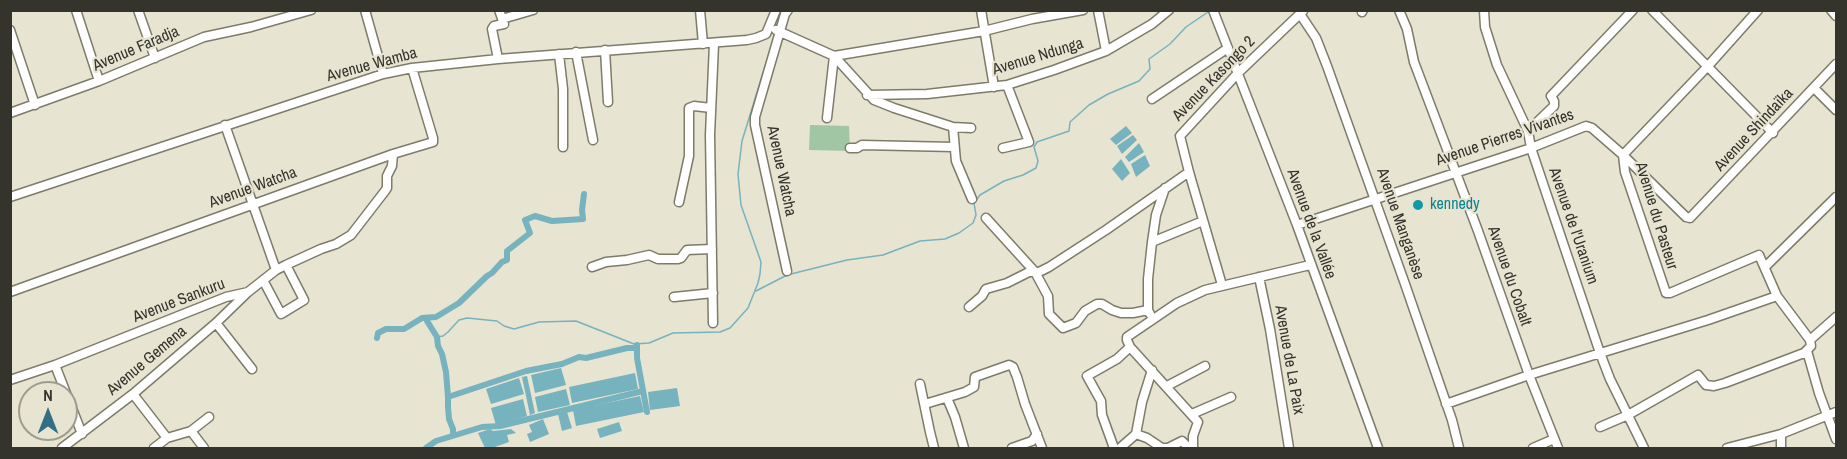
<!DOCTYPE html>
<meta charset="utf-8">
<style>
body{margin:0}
#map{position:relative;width:1847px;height:459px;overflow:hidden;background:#e7e4d1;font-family:"Archivo Narrow",sans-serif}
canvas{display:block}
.frame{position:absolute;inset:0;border:12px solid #34332c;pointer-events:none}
.north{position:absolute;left:18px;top:381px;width:60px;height:60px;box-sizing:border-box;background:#e7e4d1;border:2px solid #9f9d8f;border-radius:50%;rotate:0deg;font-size:16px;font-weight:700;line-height:24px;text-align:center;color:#34332c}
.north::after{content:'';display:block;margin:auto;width:21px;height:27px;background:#326f86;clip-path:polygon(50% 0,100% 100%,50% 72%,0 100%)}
</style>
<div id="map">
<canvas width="1847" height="459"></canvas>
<div class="frame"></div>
<div class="north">N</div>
</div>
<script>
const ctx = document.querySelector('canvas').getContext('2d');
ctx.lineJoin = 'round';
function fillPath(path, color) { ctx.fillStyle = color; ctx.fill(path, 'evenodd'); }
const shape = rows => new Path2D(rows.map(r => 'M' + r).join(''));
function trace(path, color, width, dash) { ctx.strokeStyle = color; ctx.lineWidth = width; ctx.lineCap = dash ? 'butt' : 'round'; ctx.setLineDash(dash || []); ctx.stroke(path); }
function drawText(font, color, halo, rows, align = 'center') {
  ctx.font = font + ' "Archivo Narrow",sans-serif'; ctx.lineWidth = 4.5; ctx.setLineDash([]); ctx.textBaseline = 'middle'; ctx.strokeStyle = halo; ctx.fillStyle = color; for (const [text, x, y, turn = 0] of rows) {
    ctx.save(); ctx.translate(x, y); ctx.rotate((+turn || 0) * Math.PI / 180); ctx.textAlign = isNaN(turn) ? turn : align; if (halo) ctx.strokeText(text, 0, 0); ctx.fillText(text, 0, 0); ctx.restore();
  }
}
const green = shape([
 [810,125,849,126,850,151,809,150]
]);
const water = shape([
 [1126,126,1132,133,1116,145,1110,139],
 [1133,135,1137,140,1122,154,1117,146],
 [1139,143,1144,152,1129,162,1125,157],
 [1145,155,1150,166,1136,177,1131,164],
 [1121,159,1130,173,1122,181,1112,169],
 [561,368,566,385,535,393,531,375],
 [635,373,638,389,572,403,569,387],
 [527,376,535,413,530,415,522,377],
 [519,378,524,394,491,404,486,389],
 [677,388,680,406,650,410,648,392],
 [566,389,570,405,538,412,535,397],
 [640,396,644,412,576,426,573,410],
 [523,399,527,416,496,425,491,408],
 [567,412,572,428,562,431,558,414],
 [543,419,549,434,530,442,527,434,532,432,529,425],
 [619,422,622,431,600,438,597,429],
 [490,429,493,431,511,429,516,433,507,435,509,442,492,448,485,448,478,433]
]);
const stream = shape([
 [756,291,787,275,847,260,883,255,920,241,945,239,959,233,973,223,976,215,974,203,980,195,1004,181,1023,175,1036,168,1038,161,1034,147,1037,142,1069,131,1070,122,1089,105,1108,94,1139,81,1150,69,1149,59,1170,44,1186,27,1208,12],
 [437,337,443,336,448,332,459,320,467,318,497,321,504,326,514,329,539,322,576,321,634,344,649,343,673,333,720,332,730,328,748,308,758,283,760,274,761,262,741,205,738,174,742,141,775,34]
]);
const canal = shape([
 [427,318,427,321,437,337,438,346,442,354,446,372,448,397],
 [377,338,378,333,386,329,404,329,422,318,436,317,459,303,487,276,492,273,502,262,507,260,507,251,530,233,525,220,535,216,552,221,583,219,582,210,584,194],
 [637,345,637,358,647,412],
 [453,435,453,429,449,419,448,407,448,397,526,371,562,364,579,357,586,358,627,348,637,348],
 [426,448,436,441,482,427,500,426,643,391]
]);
const minor = shape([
 [76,10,99,81],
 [138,10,155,58],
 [365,10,383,74],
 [700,10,703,44],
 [981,10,994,87],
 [1098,10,1106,51],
 [1213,10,1297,225,1378,448],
 [1399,10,1407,29,1414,62,1478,231,1529,375,1558,448],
 [1484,10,1485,27,1497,65,1528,131,1531,148,1600,353,1610,379,1644,448],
 [1652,10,1773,133],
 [1758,10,1708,66,1623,155,1625,172,1666,293,1670,293,1759,255,1777,296,1810,340],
 [1831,10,1836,16],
 [1362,12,1363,10],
 [1300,14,1316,38,1327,66,1405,284,1452,420,1459,448],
 [502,19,533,10],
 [10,30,35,105],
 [776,30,834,56,874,100,894,108,953,127,971,128],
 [605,50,608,102],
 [576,52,593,140],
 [559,54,563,89,563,147],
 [498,59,492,29,494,26,504,24,499,10],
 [1814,88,1836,110],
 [867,95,927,94,1007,85,1054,70,1106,51,1152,24,1169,10],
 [1152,99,1228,48],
 [10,113,99,81,204,37,251,27,311,10],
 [827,118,834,56,984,31,1032,19,1083,10],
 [225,125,276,270],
 [953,127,956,161,972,199],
 [1528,131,1554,106,1554,101,1551,96,1633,10],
 [850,148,857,148,862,145,954,147],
 [1003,148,1029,142,1007,85],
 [10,197,383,74,412,68,498,59,747,40,756,38,766,34,776,10],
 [679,202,689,156,689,108,694,106,711,108],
 [986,218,1035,272,1048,296,1049,314,1063,328,1076,323,1085,311,1097,304,1102,304,1112,310,1121,313,1133,313,1148,310],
 [1297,225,1531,148,1586,126,1592,128,1623,155,1686,217,1690,218,1836,64],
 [1152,242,1156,215,1165,188],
 [592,267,606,262,627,260,649,255,658,259,678,259,681,258,687,250,712,249],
 [1765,267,1836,197],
 [787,271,755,125,755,117,785,14,788,10],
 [1259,277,1270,329,1289,448],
 [263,280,281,314,304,300,286,265],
 [1222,285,1189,172,1180,136,1238,73,1303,11],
 [10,292,393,154,433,142,433,138,412,68],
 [674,297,713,293],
 [969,307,982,296,986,289,1007,283,1029,272,1039,272,1049,267,1106,230,1189,172],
 [1150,314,1148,310,1148,279,1152,242,1203,221],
 [216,323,252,369],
 [713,323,710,135,714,44],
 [1810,340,1836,317],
 [1807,351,1819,393,1836,439],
 [55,365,82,434],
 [10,380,55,365,226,297,248,292,276,270,286,265,321,249,336,244,351,235,385,191,387,188,387,176,392,166,393,154],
 [920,384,930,432,934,448],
 [1167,386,1205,366],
 [133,394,167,438],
 [947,398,955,417,964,448],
 [925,404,965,392,974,387,975,377,1009,365,1013,367,1017,377,1025,404,1042,448],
 [1446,404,1529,375,1708,320,1777,296],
 [1192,414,1231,397],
 [1600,427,1628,415,1698,375,1706,385,1714,386,1725,383,1804,353,1811,346,1810,340],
 [191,431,204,448],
 [1136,434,1147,438,1162,448,1168,448,1182,441,1189,448],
 [62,448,133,394,216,323,248,292],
 [154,448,167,438,191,431,209,417],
 [1012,448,1032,441,1037,434],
 [1114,448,1102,415,1101,401,1087,376,1117,359,1130,347],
 [1120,448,1136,434,1142,402,1152,370],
 [1193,448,1193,436,1198,422,1130,347,1127,340,1127,337,1177,303,1205,290,1310,265],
 [1533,448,1554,439],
 [1727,448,1781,434,1836,412],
 [1781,448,1781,434]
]);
const markers = [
 [1418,205,6,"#0f9aa8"]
];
const streetNames = [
 ["Avenue Faradja",136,49,-23],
 ["Avenue Ndunga",1038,57,-17],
 ["Avenue Wamba",372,65,-15],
 ["Avenue Kasongo 2",1214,79,-46],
 ["Avenue Shindaïka",1754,130,-47],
 ["Avenue Pierres Vivantes",1505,138,-19],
 ["Avenue Watcha",781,171,78],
 ["Avenue Watcha",253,188,-20],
 ["Avenue du Pasteur",1656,216,73],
 ["Avenue de la Vallée",1311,224,70],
 ["Avenue Manganèse",1400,224,71],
 ["Avenue de l'Uranium",1573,226,71],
 ["Avenue du Cobalt",1509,276,71],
 ["Avenue Sankuru",179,301,-21],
 ["Avenue de La Paix",1289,360,80],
 ["Avenue Gemena",147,361,-40]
];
const cultureNames = [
 ["kennedy",1430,205]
];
fillPath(green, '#a1c6a4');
fillPath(water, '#77b2bf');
trace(stream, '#77b2bf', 1.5);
trace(canal, '#77b2bf', 6);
trace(minor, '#7d7b6a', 11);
trace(minor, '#fff', 8);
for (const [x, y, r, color] of markers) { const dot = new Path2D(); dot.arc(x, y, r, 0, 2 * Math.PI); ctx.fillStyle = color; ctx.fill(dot); trace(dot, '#e7e4d1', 2); }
drawText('16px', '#34332c', '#e7e4d1', streetNames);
drawText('16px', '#0d838f', '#e7e4d1', cultureNames, 'left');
</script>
